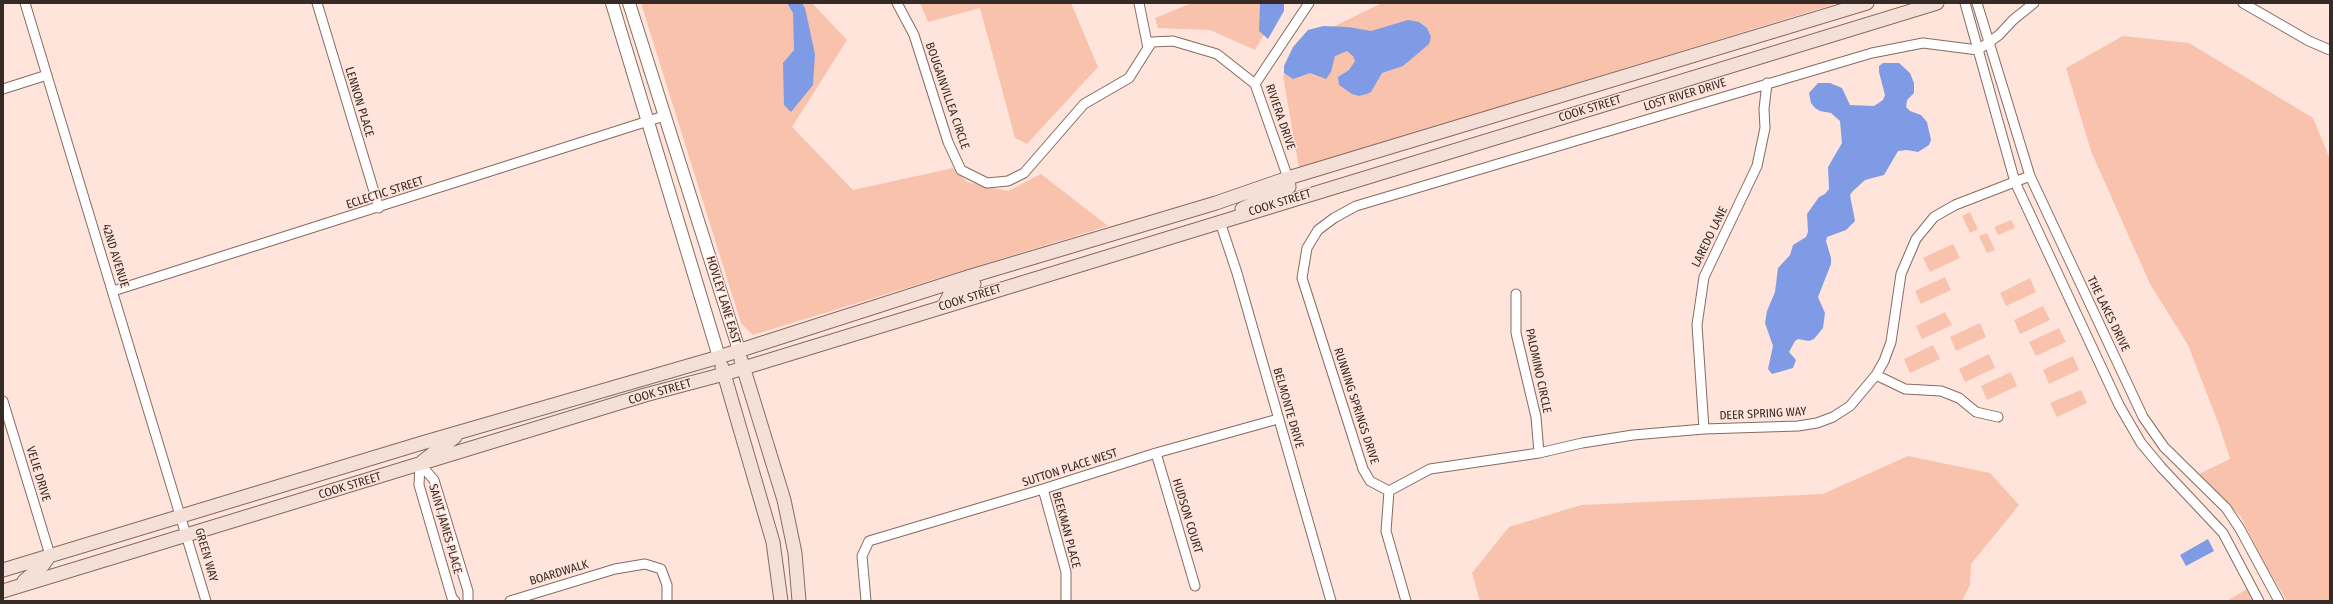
<!DOCTYPE html>
<style>
body{margin:0}
#map{position:relative;width:2333px;height:604px;overflow:hidden;background:#fee4db;font-family:"Fira Sans Condensed",sans-serif}
canvas{display:block}
.frame{position:absolute;inset:0;border:4px solid #362a26;pointer-events:none}
</style>
<div id="map">
<canvas width="2333" height="604"></canvas>
<div class="frame"></div>
</div>
<script>
const ctx = document.querySelector('canvas').getContext('2d');
ctx.lineJoin = 'round';
function fillPath(path, color) { ctx.fillStyle = color; ctx.fill(path, 'evenodd'); }
const shape = rows => new Path2D(rows.map(r => 'M' + r).join(''));
function trace(path, color, width, dash) { ctx.strokeStyle = color; ctx.lineWidth = width; ctx.lineCap = dash ? 'butt' : 'round'; ctx.setLineDash(dash || []); ctx.stroke(path); }
function drawText(font, color, halo, rows, align = 'center') {
  ctx.font = font + ' "Fira Sans Condensed",sans-serif'; ctx.lineWidth = 3; ctx.setLineDash([]); ctx.textBaseline = 'middle'; ctx.strokeStyle = halo; ctx.fillStyle = color; for (const [text, x, y, turn = 0] of rows) {
    ctx.save(); ctx.translate(x, y); ctx.rotate((+turn || 0) * Math.PI / 180); ctx.textAlign = isNaN(turn) ? turn : align; if (halo) ctx.strokeText(text, 0, 0); ctx.fillText(text, 0, 0); ctx.restore();
  }
}
const green = shape([
 [641,3,812,3,847,40,792,127,853,190,953,168,967,182,1008,191,1041,174,1108,226,753,335,741,323],
 [920,3,1071,3,1098,67,1027,144,1015,138,980,8,928,22],
 [1192,3,1283,3,1255,50,1210,30,1158,28,1155,18],
 [1382,3,1838,3,1299,168,1283,76,1302,42],
 [2123,36,2189,43,2313,118,2330,159,2330,601,2287,601,2268,570,2241,517,2199,474,2230,459,2219,425,2188,345,2150,284,2091,151,2066,68],
 [1970,212,1978,229,1970,233,1962,216],
 [2011,220,2015,228,1998,235,1994,227],
 [1987,233,1995,250,1987,253,1979,236],
 [1953,244,1960,258,1930,272,1923,258],
 [1945,277,1951,290,1921,304,1915,291],
 [2030,278,2036,292,2006,306,2000,293],
 [2043,306,2050,320,2020,334,2014,320],
 [1945,312,1952,325,1922,339,1916,326],
 [1980,323,1986,337,1956,351,1950,337],
 [2059,328,2066,342,2036,356,2029,342],
 [1933,345,1940,359,1910,373,1904,359],
 [1989,354,1995,368,1965,382,1959,369],
 [2073,356,2079,370,2049,384,2043,370],
 [2011,372,2017,386,1987,400,1981,386],
 [2081,390,2087,403,2057,417,2050,403],
 [1908,456,1990,473,2019,505,1971,564,1970,585,1962,601,1480,601,1472,573,1509,527,1581,505,1823,494],
 [2247,589,2254,601,2227,601]
]);
const water = shape([
 [787,3,802,3,805,8,815,54,813,85,791,112,784,105,783,63,794,50,793,13],
 [1260,3,1284,3,1284,11,1268,39,1259,31],
 [1408,20,1419,22,1427,28,1431,37,1429,44,1403,66,1382,73,1371,92,1367,94,1359,96,1352,94,1339,85,1338,77,1349,70,1355,61,1353,56,1347,51,1335,56,1331,72,1326,79,1310,73,1293,79,1284,73,1284,66,1293,47,1308,30,1323,26,1348,27,1371,31],
 [1883,63,1899,63,1910,73,1914,83,1914,93,1907,100,1906,107,1910,111,1921,115,1927,122,1931,140,1929,145,1918,152,1907,150,1898,151,1884,175,1865,180,1853,191,1850,195,1855,221,1846,230,1827,237,1826,241,1831,258,1831,264,1818,297,1825,313,1823,328,1814,339,1809,341,1798,339,1795,341,1789,352,1796,360,1793,368,1772,374,1768,369,1773,346,1765,323,1767,311,1775,292,1778,268,1790,255,1793,245,1806,237,1808,232,1807,214,1819,197,1825,194,1829,189,1828,167,1842,143,1840,121,1831,113,1820,111,1815,108,1811,103,1809,93,1818,83,1830,83,1842,88,1850,105,1874,106,1883,100,1885,95,1879,72,1879,66],
 [2208,539,2214,551,2186,566,2180,555]
]);
const minor = shape([
 [25,3,206,601],
 [317,3,379,208],
 [897,3,914,35,948,142,961,170,987,183,1008,181,1024,173,1084,104,1129,78,1148,48,1139,3],
 [1965,3,2015,182,2119,405,2141,443,2161,467,2223,533,2259,601],
 [1977,3,2030,176,2143,417,2164,447,2226,508,2240,529,2279,601],
 [2243,3,2309,41,2330,50],
 [1148,48,1152,42,1173,41,1217,54,1255,84],
 [3,89,47,75],
 [1288,178,1255,84,1309,3],
 [1220,222,1237,273,1331,601],
 [113,291,664,116],
 [1516,294,1516,333,1536,417,1539,453],
 [1876,375,1905,389,1941,391,1959,398,1976,412,1998,417],
 [3,401,50,555],
 [1704,429,1697,325,1704,277,1757,166,1765,128,1764,109,1767,83],
 [1156,453,1195,586],
 [1043,489,1066,572,1066,601],
 [1389,491,1430,469,1539,453,1582,443,1633,435,1704,429,1798,426,1817,423,1833,417,1850,406,1876,375,1884,361,1891,342,1901,274,1916,239,1934,217,1955,205,2030,176],
 [455,601,452,598,419,485,420,464,434,480,468,591,468,601],
 [510,601,615,569,645,564,661,569,667,585,667,601],
 [866,601,862,556,869,541,1043,489,1156,453,1278,419],
 [1406,601,1386,531,1389,491,1370,481,1363,469,1302,278,1307,248,1318,230,1334,218,1356,206,1872,53,1923,43,1978,50,1999,35,2013,20,2034,3]
]);
const tertiary = shape([
 [612,3,719,357],
 [629,3,739,350]
]);
const secondary = shape([
 [1242,209,1289,187,1288,178],
 [944,306,950,294,974,284],
 [741,360,784,500,795,553,799,601],
 [722,367,773,542,781,601],
 [423,461,455,437],
 [3,570,422,443,719,357,968,277,1216,203,1288,178,1867,3],
 [24,581,43,565,50,555],
 [3,591,645,395,724,374,1937,3]
]);
const streetNames = [
 ["LOST RIVER DRIVE",1685,95,-17],
 ["BOUGAINVILLEA CIRCLE",947,96,71],
 ["LENNON PLACE",359,102,73],
 ["COOK STREET",1590,109,-17],
 ["RIVIERA DRIVE",1280,117,71],
 ["ECLECTIC STREET",385,193,-18],
 ["COOK STREET",1280,203,-17],
 ["LAREDO LANE",1710,237,-64],
 ["42ND AVENUE",115,256,73],
 ["COOK STREET",970,298,-17],
 ["HOVLEY LANE EAST",723,300,73],
 ["THE LAKES DRIVE",2108,314,64],
 ["PALOMINO CIRCLE",1538,371,78],
 ["COOK STREET",660,392,-16],
 ["RUNNING SPRINGS DRIVE",1356,406,72],
 ["BELMONTE DRIVE",1288,408,74],
 ["DEER SPRING WAY",1763,414,-3],
 ["SUTTON PLACE WEST",1070,468,-18],
 ["VELIE DRIVE",38,474,73],
 ["COOK STREET",350,486,-17],
 ["HUDSON COURT",1187,516,73],
 ["SAINT JAMES PLACE",445,529,74],
 ["BEEKMAN PLACE",1066,530,75],
 ["GREEN WAY",206,555,74],
 ["BOARDWALK",559,573,-17]
];
fillPath(green, '#f9c2ad');
fillPath(water, '#809be5');
trace(minor, '#866b60', 11);
trace(tertiary, '#866b60', 14);
trace(secondary, '#866b60', 15);
trace(minor, '#fff', 9);
trace(tertiary, '#fff', 12);
trace(secondary, '#f5e0d8', 13);
drawText('12px', '#362a26', '#fee4db', streetNames);
</script>
